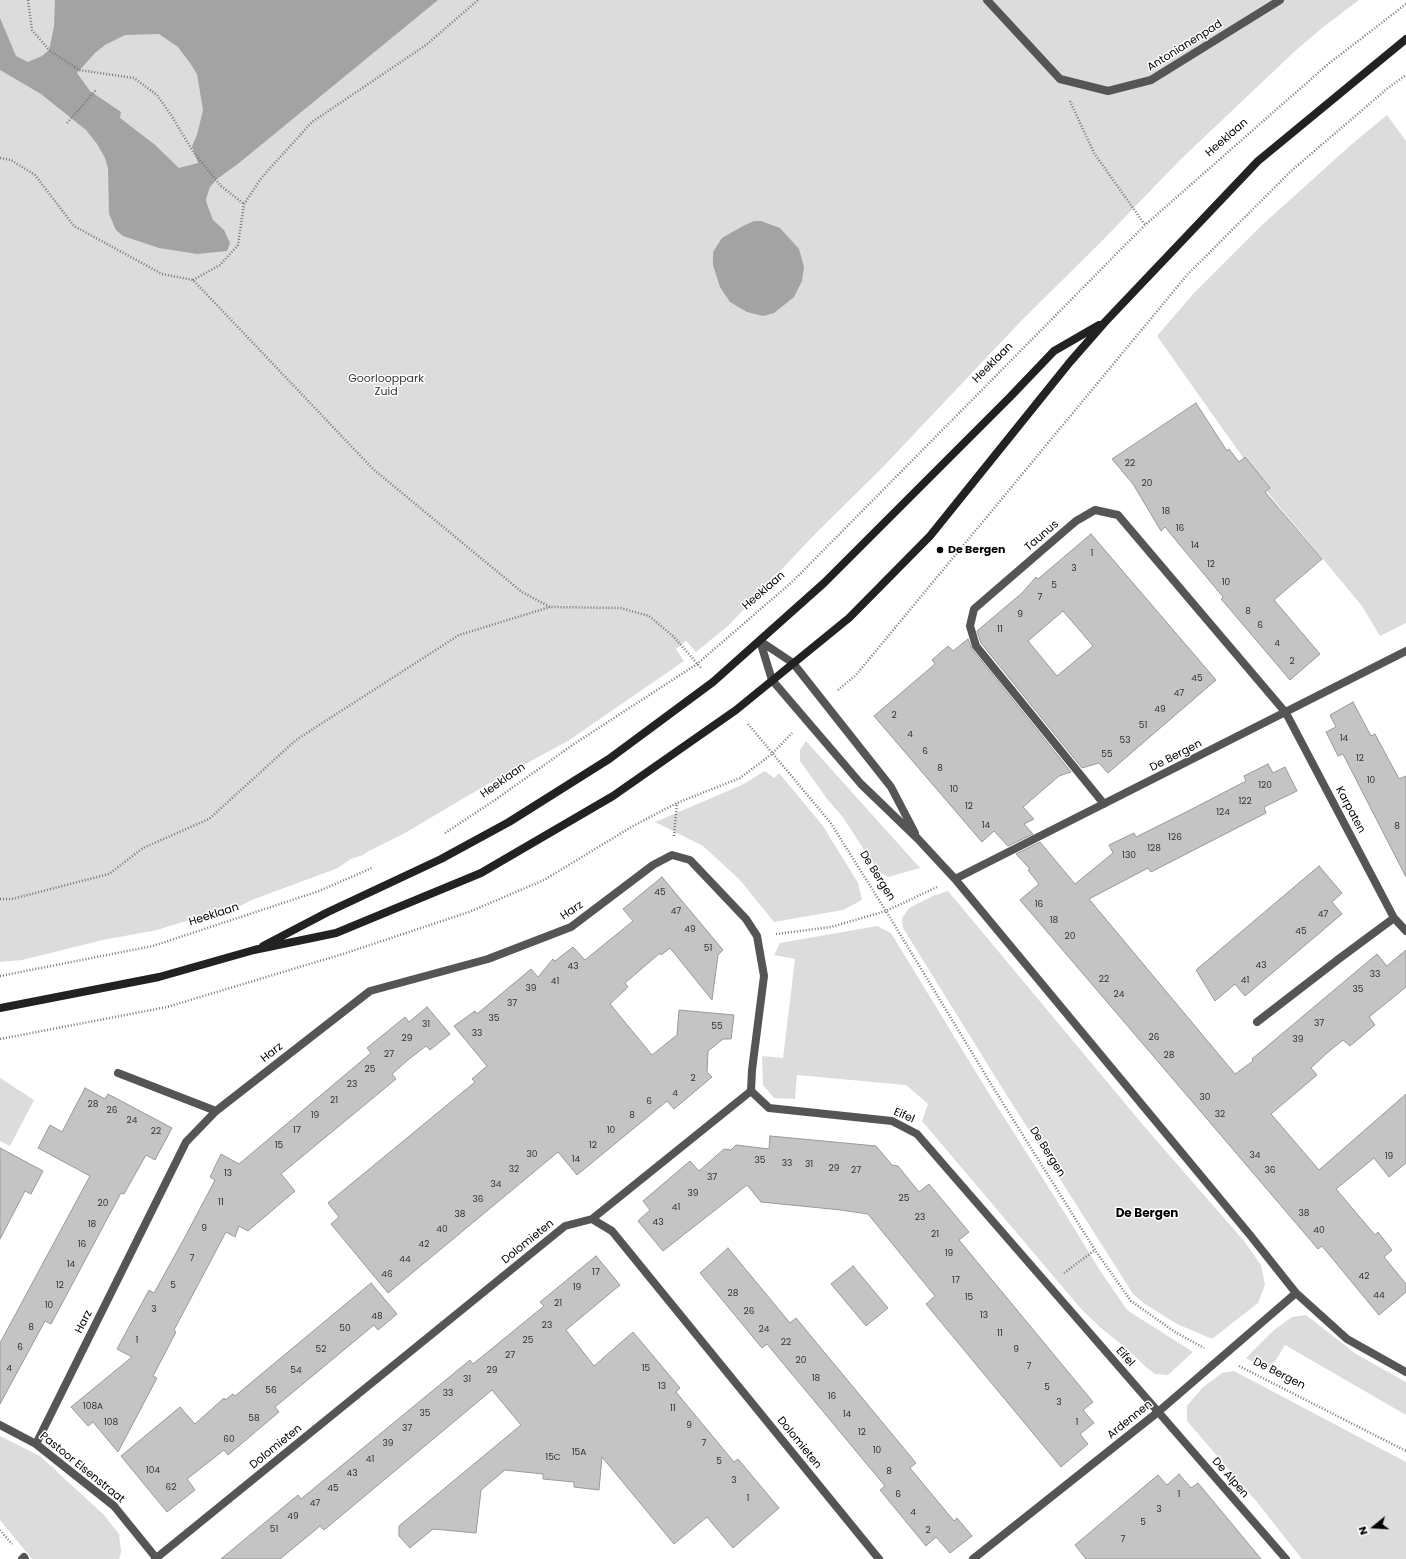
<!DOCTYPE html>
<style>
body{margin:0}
#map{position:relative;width:1406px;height:1559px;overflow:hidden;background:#fff;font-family:Poppins,sans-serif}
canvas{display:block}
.north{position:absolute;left:1354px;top:1507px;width:40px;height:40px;-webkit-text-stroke:3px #fff;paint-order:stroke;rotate:252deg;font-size:11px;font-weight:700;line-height:16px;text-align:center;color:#000}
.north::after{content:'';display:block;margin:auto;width:14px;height:18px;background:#000;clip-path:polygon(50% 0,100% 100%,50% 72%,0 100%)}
</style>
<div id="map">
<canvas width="1406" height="1559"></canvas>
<div class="north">N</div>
</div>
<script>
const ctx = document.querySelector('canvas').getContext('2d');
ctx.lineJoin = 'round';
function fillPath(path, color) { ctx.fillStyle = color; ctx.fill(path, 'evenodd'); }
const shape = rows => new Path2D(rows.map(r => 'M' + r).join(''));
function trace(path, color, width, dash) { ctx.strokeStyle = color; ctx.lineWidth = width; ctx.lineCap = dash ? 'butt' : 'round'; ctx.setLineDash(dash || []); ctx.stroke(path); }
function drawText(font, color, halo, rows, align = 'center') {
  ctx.font = font + ' Poppins,sans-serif'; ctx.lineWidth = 3; ctx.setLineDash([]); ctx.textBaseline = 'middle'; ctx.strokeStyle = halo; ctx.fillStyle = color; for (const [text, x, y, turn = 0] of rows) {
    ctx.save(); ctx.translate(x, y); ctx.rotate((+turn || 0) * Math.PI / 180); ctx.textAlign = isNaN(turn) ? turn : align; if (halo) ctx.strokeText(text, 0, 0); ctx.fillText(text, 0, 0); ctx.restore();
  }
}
const green = shape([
 [0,0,1359,0,1322,28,1294,52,1179,161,1101,242,1022,320,881,469,815,534,729,625,696,652,686,641,676,649,684,661,568,741,481,788,405,833,367,852,363,855,351,859,338,868,252,900,240,906,196,920,186,921,157,930,103,940,22,960,0,962],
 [1387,115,1406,141,1406,623,1380,636,1362,606,1268,493,1157,336,1193,294,1262,225,1352,144],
 [806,741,920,868,888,877,878,871,842,816,827,799,800,761,800,750],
 [765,771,774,778,779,773,823,826,858,883,862,900,843,910,774,922,739,879,703,846,655,822,742,785],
 [948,891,1143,1125,1244,1241,1261,1265,1265,1285,1258,1303,1212,1339,1177,1324,1145,1304,1133,1294,999,1083,903,928,902,918,909,908,933,896],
 [877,926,891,933,988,1092,1071,1223,1099,1269,1127,1310,1193,1352,1168,1375,1155,1374,1147,1368,1125,1347,1102,1329,1082,1310,922,1121,928,1104,906,1085,797,1075,795,1099,774,1098,763,1085,762,1056,783,1058,795,959,774,955,780,943],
 [0,1078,34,1100,10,1146,0,1141],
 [1306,1315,1356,1354,1406,1382,1406,1415,1285,1345,1276,1360,1266,1370,1246,1358,1274,1330,1292,1317],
 [1234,1371,1406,1462,1406,1559,1302,1559,1256,1501,1187,1421,1187,1406,1202,1388,1222,1373],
 [0,1436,40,1456,104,1515,119,1534,121,1552,119,1559,32,1559,0,1520]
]);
const water = shape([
 [55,0,438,0,239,163,217,179,210,187,206,199,207,204,213,220,224,230,230,243,227,251,197,254,159,248,123,236,116,230,109,214,108,168,105,158,97,144,86,130,41,94,0,70,0,18,16,56,28,62,42,56,49,50,54,27],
 [159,34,178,47,190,63,197,74,203,110,197,135,192,146,198,163,179,168,154,144,120,118,121,112,90,91,77,73,95,53,105,45,125,35],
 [754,221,761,221,780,228,799,249,804,267,802,281,794,297,774,313,763,316,747,312,730,302,720,287,713,265,713,252,722,238,743,226]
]);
const building = shape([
 [1196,403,1227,451,1229,449,1239,462,1245,457,1270,488,1265,492,1322,559,1274,600,1320,654,1290,680,1228,607,1221,599,1223,597,1179,544,1165,527,1161,531,1133,484,1112,459,1196,403],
 [1091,534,1216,680,1108,773,1099,763,1082,768,981,643,977,631,1022,593,1036,577,1038,579,1091,534],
 [1063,611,1093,646,1057,676,1028,641,1063,611],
 [968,639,972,649,1071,772,1059,776,1023,807,1034,819,1024,824,1033,834,1008,846,994,831,982,842,874,716,935,664,932,660,948,646,953,651,968,639],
 [1353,702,1371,736,1375,734,1399,779,1406,776,1406,877,1343,754,1338,756,1326,732,1336,727,1330,715,1353,702],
 [1268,764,1273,773,1285,767,1297,791,1264,807,1266,813,1151,872,1148,868,1089,899,1235,1074,1253,1061,1252,1059,1377,954,1387,966,1406,950,1406,987,1369,1017,1375,1025,1350,1046,1343,1040,1327,1053,1311,1068,1317,1075,1271,1114,1319,1170,1406,1094,1406,1163,1389,1177,1374,1158,1336,1189,1375,1235,1378,1232,1392,1250,1384,1257,1406,1284,1406,1292,1379,1315,1322,1246,1318,1249,1020,900,1039,884,1028,870,1030,869,1016,854,1040,842,1075,884,1113,853,1109,845,1134,833,1136,837,1192,809,1246,781,1244,776,1268,764],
 [1319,866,1342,893,1332,902,1342,914,1245,996,1235,984,1215,1001,1196,970,1319,866],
 [662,877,723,950,718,955,712,1000,670,948,661,955,660,953,625,983,628,987,610,1004,652,1055,677,1035,679,1010,734,1015,731,1039,723,1039,708,1051,707,1072,712,1077,674,1109,667,1101,577,1175,558,1152,388,1293,331,1224,339,1217,328,1203,475,1082,472,1079,487,1066,454,1026,475,1011,477,1014,531,969,538,977,553,959,555,961,573,947,585,960,633,921,623,909,662,877],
 [427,1007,450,1034,430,1050,426,1046,409,1059,392,1074,396,1079,281,1174,295,1191,248,1231,239,1226,235,1237,226,1232,174,1330,176,1332,153,1376,157,1378,118,1452,93,1422,88,1426,71,1407,132,1357,117,1349,149,1290,154,1293,185,1237,215,1180,210,1177,221,1154,239,1164,371,1053,367,1048,405,1017,409,1022,427,1007],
 [85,1088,105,1099,108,1094,172,1128,155,1160,146,1155,124,1194,121,1193,51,1324,45,1321,0,1404,0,1343,90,1176,38,1148,50,1125,62,1132,85,1088],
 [770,1136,876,1146,892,1165,898,1166,919,1192,929,1184,969,1232,959,1240,1093,1402,1083,1410,1094,1423,1080,1434,1088,1444,1061,1467,926,1304,935,1296,868,1214,841,1210,761,1202,747,1185,663,1251,638,1221,650,1210,643,1201,690,1161,699,1171,724,1149,731,1150,736,1145,769,1149,770,1136],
 [0,1148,43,1171,31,1194,25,1191,0,1239,0,1148],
 [728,1248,790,1323,796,1318,916,1463,910,1468,954,1521,957,1518,972,1536,950,1553,936,1537,926,1546,880,1490,885,1486,767,1344,762,1348,700,1273,728,1248],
 [596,1256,620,1285,566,1330,594,1366,633,1332,680,1388,676,1392,690,1409,734,1462,738,1459,779,1508,733,1548,707,1517,674,1544,602,1457,599,1490,574,1487,574,1482,543,1479,543,1474,505,1470,481,1490,476,1533,433,1529,410,1548,399,1536,399,1526,521,1425,492,1390,324,1530,320,1526,280,1559,221,1559,298,1495,301,1499,470,1360,473,1364,544,1306,540,1302,596,1256],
 [853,1266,888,1308,866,1326,831,1284,853,1266],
 [371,1283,397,1314,378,1330,374,1325,275,1407,279,1412,228,1455,224,1450,187,1479,195,1490,167,1512,121,1456,180,1407,195,1424,224,1398,225,1400,233,1394,235,1396,371,1283],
 [1179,1474,1191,1488,1198,1483,1261,1559,1086,1559,1075,1545,1158,1475,1167,1485,1179,1474]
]);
const path = shape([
 [28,0,32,30,49,50,79,70,134,78,157,95,171,115,194,153,221,186,244,204],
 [1070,101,1094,153,1145,225],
 [67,123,96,90],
 [0,158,11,160,35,175,74,226,162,274,193,280,373,469,522,592,550,607,621,608,649,616,674,637,701,668],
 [193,280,220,265,238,245,244,204,262,177,312,122,426,45,478,0],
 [838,690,856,675,1187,275,1291,171,1388,88,1406,75],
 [748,724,830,822,886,911,994,1089,1095,1250,1131,1301,1175,1332,1204,1348],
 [445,833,492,802,574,744,697,664,792,582,1145,225,1327,65,1406,4],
 [674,836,677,803],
 [0,899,12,899,109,874,143,848,209,819,296,740,459,635,550,607],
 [776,934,831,927,886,911,937,887],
 [0,976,153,946,319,891,372,868],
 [0,1039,167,1007,346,953,469,912,544,880,633,826,677,803,740,778,772,754,792,733],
 [1064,1273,1095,1250],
 [1239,1366,1406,1451],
 [0,1530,12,1544]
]);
const lane = shape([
 [987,0,1060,79,1108,91,1151,80,1280,0]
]);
const street = shape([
 [760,641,772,680,861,784,918,839,955,879],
 [760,641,793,663,891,787,915,833],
 [1406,651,955,879,1250,1235,1296,1293,1347,1339,1406,1372],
 [1104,804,976,646,970,626,974,609,1076,521,1095,510,1118,515,1286,713,1394,918,1406,931],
 [1257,1022,1340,958,1394,918],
 [118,1073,216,1111],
 [592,1219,751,1091,769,1108,892,1121,917,1134,1286,1559],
 [0,1425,36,1444,114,1506,157,1559],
 [36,1444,186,1142,216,1111,370,991,488,959,571,927,653,865,672,855,690,860,746,919,757,936,764,976,752,1070,751,1091],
 [22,1559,24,1557,25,1559],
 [155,1559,565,1226,592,1219,612,1231,879,1559],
 [973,1559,1158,1412,1296,1293]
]);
const secondary = shape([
 [263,946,328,912,441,859,509,822,609,759,713,682,824,583,1010,397,1054,351,1099,325],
 [0,1008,159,977,254,950,336,933,481,873,613,796,736,710,849,618,930,536,1070,362,1105,322,1258,161,1406,39]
]);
const markers = [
 [940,550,4,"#000"]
];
const numberNames = [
 ["22",1130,464],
 ["20",1147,484],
 ["18",1166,512],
 ["16",1180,529],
 ["14",1195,546],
 ["1",1092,554],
 ["12",1211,565],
 ["3",1074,569],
 ["10",1226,583],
 ["5",1054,586],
 ["7",1040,598],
 ["8",1248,612],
 ["9",1020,615],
 ["6",1260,626],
 ["11",1000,630],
 ["4",1277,644],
 ["2",1292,662],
 ["45",1197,679],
 ["47",1179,694],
 ["49",1160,710],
 ["2",894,716],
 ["51",1143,726],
 ["4",910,735],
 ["14",1344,739],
 ["53",1125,741],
 ["6",925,752],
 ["55",1107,755],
 ["12",1360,759],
 ["8",940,769],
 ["10",1371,781],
 ["120",1265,786],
 ["10",954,790],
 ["122",1245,802],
 ["12",969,807],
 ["124",1223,813],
 ["14",986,826],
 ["8",1397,827],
 ["126",1175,838],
 ["128",1154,849],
 ["130",1129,856],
 ["45",660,893],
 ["16",1039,905],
 ["47",676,912],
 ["47",1323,915],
 ["18",1054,921],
 ["49",690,930],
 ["45",1301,932],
 ["20",1070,937],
 ["51",708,949],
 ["43",1261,966],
 ["43",573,967],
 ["33",1375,975],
 ["22",1104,980],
 ["41",1245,981],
 ["41",555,982],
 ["39",531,989],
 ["35",1358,990],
 ["24",1119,995],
 ["37",512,1004],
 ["35",494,1019],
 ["37",1319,1024],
 ["31",426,1025],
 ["55",717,1027],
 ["33",477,1034],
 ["26",1154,1038],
 ["29",407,1039],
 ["39",1298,1040],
 ["27",389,1055],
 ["28",1169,1056],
 ["25",370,1070],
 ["2",693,1079],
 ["23",352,1085],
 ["4",675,1094],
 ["30",1205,1098],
 ["21",334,1101],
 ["6",649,1102],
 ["28",93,1105],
 ["26",112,1111],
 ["32",1220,1115],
 ["19",315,1116],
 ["8",632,1116],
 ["24",132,1121],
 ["17",297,1131],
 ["10",611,1131],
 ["22",156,1132],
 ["15",279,1146],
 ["12",593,1146],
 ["30",532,1155],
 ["34",1255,1156],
 ["19",1389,1157],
 ["14",576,1160],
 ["35",760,1161],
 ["33",787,1164],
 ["31",809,1165],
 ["29",834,1169],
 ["32",514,1170],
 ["27",856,1171],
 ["36",1270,1171],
 ["13",228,1174],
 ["37",712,1178],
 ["34",496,1185],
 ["39",693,1194],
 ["25",904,1199],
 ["36",478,1200],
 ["11",221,1203],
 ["20",103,1204],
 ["41",676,1208],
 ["38",1304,1214],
 ["38",460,1215],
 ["23",920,1218],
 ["43",658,1223],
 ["18",92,1225],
 ["9",204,1229],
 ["40",442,1230],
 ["40",1319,1231],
 ["21",935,1235],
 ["16",82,1245],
 ["42",424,1245],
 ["19",949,1254],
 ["7",192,1259],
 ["44",405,1260],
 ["14",71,1265],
 ["17",596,1273],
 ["46",387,1275],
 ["42",1364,1277],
 ["17",956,1281],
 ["12",60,1286],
 ["5",173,1286],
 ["19",577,1288],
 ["28",733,1294],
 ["44",1379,1296],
 ["15",969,1298],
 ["21",558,1304],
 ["10",49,1306],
 ["3",154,1310],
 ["26",749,1312],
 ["13",984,1316],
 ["48",377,1317],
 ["23",547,1326],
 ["8",31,1328],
 ["50",345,1329],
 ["24",764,1330],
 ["11",1000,1334],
 ["1",137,1341],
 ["25",528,1341],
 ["22",786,1343],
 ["6",20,1348],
 ["52",321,1350],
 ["9",1016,1350],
 ["27",510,1356],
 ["20",801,1361],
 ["7",1029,1367],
 ["4",9,1369],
 ["15",646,1369],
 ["54",296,1371],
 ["29",492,1371],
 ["18",816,1379],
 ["31",467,1380],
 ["13",662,1387],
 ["5",1047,1388],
 ["56",271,1391],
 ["33",448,1394],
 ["16",832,1397],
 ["3",1059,1403],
 ["108A",93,1407],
 ["11",673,1409],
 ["35",425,1414],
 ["14",847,1415],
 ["58",254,1419],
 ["108",111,1423],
 ["1",1077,1423],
 ["9",689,1426],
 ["37",407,1429],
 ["12",862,1433],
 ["60",229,1440],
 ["39",388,1444],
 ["7",704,1444],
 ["10",877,1451],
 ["15A",579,1453],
 ["15C",553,1458],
 ["41",370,1460],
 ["5",719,1462],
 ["104",153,1471],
 ["8",889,1472],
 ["43",352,1474],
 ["3",734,1481],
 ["62",171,1488],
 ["45",333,1489],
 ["6",898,1495],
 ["1",1179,1495],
 ["1",748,1499],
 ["47",315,1504],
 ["3",1159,1510],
 ["4",913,1513],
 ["49",293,1517],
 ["5",1143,1523],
 ["51",274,1530],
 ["2",928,1531],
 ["7",1123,1540]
];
const streetNames = [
 ["Antonianenpad",1185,46,-32],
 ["Heeklaan",1227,138,-41],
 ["Heeklaan",993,363,-45],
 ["Taunus",1042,536,-41],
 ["Heeklaan",764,591,-41],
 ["De Bergen",1176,756,-27],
 ["Heeklaan",503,781,-35],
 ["Karpaten",1350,810,62],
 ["De Bergen",877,876,58],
 ["Harz",572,911,-34],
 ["Heeklaan",214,915,-18],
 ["Harz",272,1053,-38],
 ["Eifel",904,1116,23],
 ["De Bergen",1047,1152,58],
 ["Dolomieten",528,1242,-39],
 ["Harz",84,1322,-63],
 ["Eifel",1125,1357,49],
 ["De Bergen",1279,1374,27],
 ["Ardennen",1130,1420,-39],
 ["Dolomieten",799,1443,51],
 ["Dolomieten",276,1447,-39],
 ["Pastoor Elsenstraat",82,1468,39],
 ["De Alpen",1230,1478,49]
];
const parkNames = [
 ["Goorlooppark",386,379],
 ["Zuid",386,392]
];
const poiNames = [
 ["De Bergen",948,550]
];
const neighbourhoodNames = [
 ["De Bergen",1147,1214]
];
fillPath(green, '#dcdcdc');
fillPath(water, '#a3a3a3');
fillPath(building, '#c4c4c4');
trace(building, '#999', 1);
trace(path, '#777', 2.5, [1, 2]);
trace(lane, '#555', 8);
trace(street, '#555', 8);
trace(secondary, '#222', 8);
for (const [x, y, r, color] of markers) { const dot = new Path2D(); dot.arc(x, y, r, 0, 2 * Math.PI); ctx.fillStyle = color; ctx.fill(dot); trace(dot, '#fff', 1.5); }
drawText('9px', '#313131', null, numberNames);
drawText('11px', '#000', '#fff', streetNames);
drawText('11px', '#333', '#fff', parkNames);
drawText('bold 11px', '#000', '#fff', poiNames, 'left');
drawText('bold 12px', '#000', '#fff', neighbourhoodNames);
</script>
